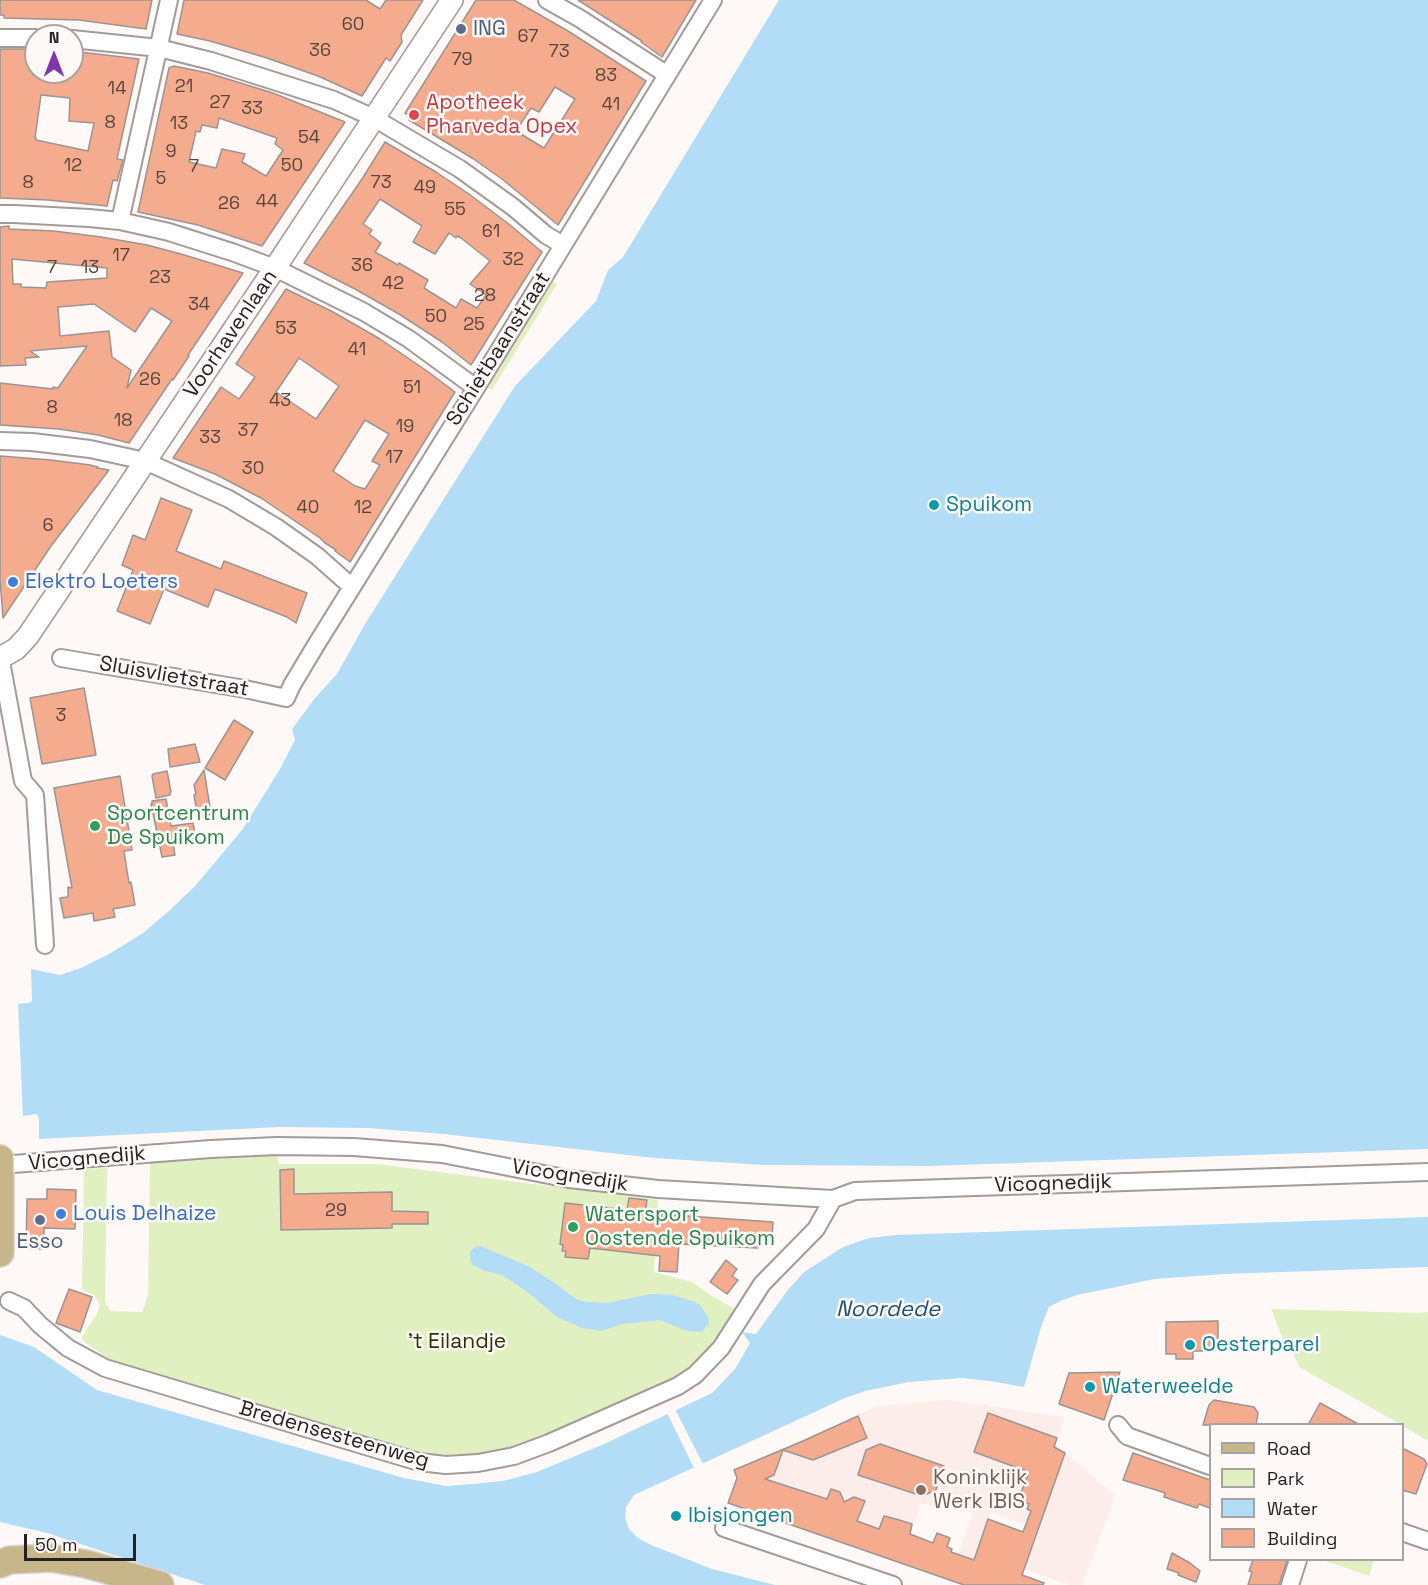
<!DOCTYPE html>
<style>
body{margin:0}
#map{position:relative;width:1428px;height:1585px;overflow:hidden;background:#fef9f6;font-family:"Space Grotesk",sans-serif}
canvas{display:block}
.legend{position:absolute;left:1209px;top:1423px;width:195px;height:138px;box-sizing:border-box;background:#fef9f6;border:2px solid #a7a3a0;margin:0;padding:8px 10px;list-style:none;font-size:18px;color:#242120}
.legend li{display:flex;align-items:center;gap:12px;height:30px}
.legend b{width:30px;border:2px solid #a7a3a0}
.north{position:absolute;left:24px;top:24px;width:60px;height:60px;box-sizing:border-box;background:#fef9f6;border:2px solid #a7a3a0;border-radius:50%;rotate:0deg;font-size:16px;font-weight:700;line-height:24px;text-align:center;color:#242120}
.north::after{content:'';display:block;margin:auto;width:21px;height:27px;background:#7f36a9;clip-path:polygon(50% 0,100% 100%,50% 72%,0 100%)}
.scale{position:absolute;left:24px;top:1534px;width:112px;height:27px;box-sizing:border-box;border:3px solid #242120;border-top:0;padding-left:8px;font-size:18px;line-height:21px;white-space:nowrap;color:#242120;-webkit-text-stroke:4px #fef9f6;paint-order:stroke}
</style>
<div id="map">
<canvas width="1428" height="1585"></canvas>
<ul class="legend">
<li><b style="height:8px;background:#c7b689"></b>Road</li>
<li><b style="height:16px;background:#e0f0c0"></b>Park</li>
<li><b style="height:16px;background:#b3dcf7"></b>Water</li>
<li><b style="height:16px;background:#f5ac8e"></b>Building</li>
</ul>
<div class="north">N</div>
<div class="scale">50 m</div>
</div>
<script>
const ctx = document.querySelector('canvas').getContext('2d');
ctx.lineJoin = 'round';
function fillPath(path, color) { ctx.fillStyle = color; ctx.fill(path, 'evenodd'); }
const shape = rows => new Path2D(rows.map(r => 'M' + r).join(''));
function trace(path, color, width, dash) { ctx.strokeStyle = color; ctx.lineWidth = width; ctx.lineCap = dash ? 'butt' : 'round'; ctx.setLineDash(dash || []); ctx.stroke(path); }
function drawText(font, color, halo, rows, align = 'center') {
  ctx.font = font + ' "Space Grotesk",sans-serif'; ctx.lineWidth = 5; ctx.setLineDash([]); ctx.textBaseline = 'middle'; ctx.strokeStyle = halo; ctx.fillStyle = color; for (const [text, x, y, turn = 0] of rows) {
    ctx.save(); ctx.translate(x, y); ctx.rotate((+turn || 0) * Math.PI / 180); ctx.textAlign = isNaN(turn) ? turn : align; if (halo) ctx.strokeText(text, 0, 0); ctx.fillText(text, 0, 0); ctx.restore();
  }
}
const education = shape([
 [948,1400,1064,1417,1055,1444,1115,1496,1082,1585,1070,1585,1024,1569,1038,1529,991,1512,965,1585,964,1585,949,1580,973,1513,939,1501,936,1507,921,1503,900,1563,728,1503,737,1478,734,1470,878,1406]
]);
const green = shape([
 [552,281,557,284,492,390,488,388],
 [278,1153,278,1164,377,1164,658,1200,654,1272,692,1282,712,1296,737,1310,713,1351,682,1379,571,1429,491,1455,438,1459,120,1366,84,1342,81,1338,97,1314,100,1305,94,1295,82,1290,84,1169,107,1168,105,1301,110,1311,142,1312,148,1295,150,1160],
 [1271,1309,1419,1313,1428,1312,1428,1441,1403,1426,1402,1424,1400,1424,1299,1367,1294,1355,1284,1342],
 [1323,1560,1374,1560,1369,1576]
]);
const water = shape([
 [779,0,1428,0,1428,1149,930,1166,763,1165,654,1158,444,1134,367,1128,279,1127,39,1139,39,1118,36,1114,24,1116,0,1118,14,1004,29,1003,32,1001,31,969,60,975,81,968,109,954,143,933,170,910,195,886,242,830,280,769,295,740,292,729,315,698,337,674,365,624,515,386,596,301,608,270,623,257],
 [1428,1217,1428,1267,1224,1274,1155,1279,1077,1295,1060,1301,1049,1307,1042,1324,1024,1387,990,1381,962,1378,909,1382,865,1391,845,1398,634,1495,626,1507,625,1518,629,1529,638,1538,651,1545,712,1569,775,1585,205,1585,47,1533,0,1522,0,1335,34,1347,97,1390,404,1478,446,1486,472,1484,503,1481,537,1472,604,1444,712,1393,735,1369,750,1343,742,1332,756,1334,787,1291,804,1272,843,1247,869,1238,896,1235],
 [481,1246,530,1267,556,1284,576,1299,586,1302,607,1303,650,1294,673,1295,695,1302,701,1306,708,1317,709,1323,702,1332,687,1331,660,1320,623,1324,601,1331,582,1328,557,1317,530,1294,502,1275,485,1271,473,1265,471,1262,470,1252,475,1247]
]);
const pier = shape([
 [13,999,18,1001,23,1119,0,1121,0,1000],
 [674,1407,704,1466,695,1470,666,1411]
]);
const building = shape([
 [0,0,152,0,146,29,79,20,4,18,4,15,0,15,0,0],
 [184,0,366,0,380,9,386,0,423,0,401,35,402,42,390,61,386,58,362,96,318,76,267,58,210,41,177,34,184,0],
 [476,0,514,0,568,31,646,81,558,225,502,179,472,158,409,120,410,116,405,113,476,0],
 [555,87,575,99,544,148,516,131,531,108,539,112,555,87],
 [578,0,696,0,662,57,641,42,642,41,578,0],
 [0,49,36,49,36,72,72,72,72,51,139,59,117,159,123,160,117,181,113,180,107,206,48,200,0,198,0,49],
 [41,95,70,98,69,121,94,123,88,151,36,140,36,138,35,138,41,95],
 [174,66,208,73,273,93,345,122,262,246,198,225,138,212,169,68,174,66],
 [219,118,277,138,275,144,283,150,266,176,242,162,245,154,222,149,216,168,189,162,196,131,200,132,202,125,217,128,219,118],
 [385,142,436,172,469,194,510,225,542,252,471,365,442,342,399,314,355,289,304,263,362,179,385,142],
 [380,199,422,226,413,242,435,254,449,233,456,238,457,236,461,238,490,261,470,284,486,295,477,308,461,299,456,308,424,288,428,280,399,263,398,265,375,252,381,243,369,234,372,230,363,224,380,199],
 [9,226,9,229,54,231,101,237,147,245,181,254,243,273,188,355,189,356,173,380,172,379,129,443,98,435,59,429,0,425,0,383,53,389,53,387,58,388,87,346,30,351,39,357,25,358,26,365,0,366,0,227,9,226],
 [12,259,107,268,107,278,47,282,46,288,21,287,21,284,13,284,12,259],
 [94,304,135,332,151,308,172,321,127,388,131,370,112,357,109,331,60,336,58,307,94,304],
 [286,289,333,312,380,339,427,371,455,392,350,562,335,551,336,550,325,543,320,538,261,498,215,474,173,458,221,387,239,399,255,377,236,364,286,289],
 [299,358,339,386,316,419,276,392,299,358],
 [365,420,389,434,372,461,380,465,365,489,355,486,333,471,365,420],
 [0,456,51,460,90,465,98,467,97,468,109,470,51,546,3,618,0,579,0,456],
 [161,498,192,510,176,551,221,569,224,561,307,593,296,623,287,617,215,589,208,607,164,589,150,624,117,611,133,570,122,565,133,535,145,540,161,498],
 [84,688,96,755,42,764,30,698,84,688],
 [234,720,253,732,225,780,205,768,234,720],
 [195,744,200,762,170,767,168,749,195,744],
 [204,770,211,813,210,814,210,815,198,818,194,795,196,794,194,785,204,770],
 [167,771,171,792,170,792,170,795,156,798,152,776,153,774,167,771],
 [120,776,132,850,124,851,129,883,131,882,135,905,113,909,115,917,94,921,93,913,64,918,60,898,68,897,68,887,72,888,54,788,120,776],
 [166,799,171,826,193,823,196,838,173,842,175,855,162,857,151,804,152,804,152,801,166,799],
 [294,1169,294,1194,392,1192,392,1211,428,1212,428,1224,392,1224,392,1228,281,1230,280,1170,294,1169],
 [47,1189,76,1190,75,1229,44,1228,44,1249,26,1249,27,1199,47,1199,47,1189],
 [629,1198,647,1200,645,1213,773,1222,772,1241,758,1240,758,1248,679,1244,677,1272,659,1271,660,1256,590,1248,588,1259,565,1257,566,1251,562,1251,563,1245,560,1244,565,1203,627,1210,629,1198],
 [726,1260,737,1269,732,1276,738,1280,727,1294,710,1282,726,1260],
 [69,1289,92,1297,80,1332,56,1323,69,1289],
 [1218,1321,1218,1340,1214,1340,1214,1351,1193,1351,1193,1359,1176,1359,1176,1354,1166,1354,1166,1322,1218,1321],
 [1120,1372,1104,1420,1059,1404,1069,1373,1120,1372],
 [1214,1400,1254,1407,1258,1413,1256,1425,1203,1425,1209,1405,1214,1400],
 [1320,1403,1360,1425,1308,1425,1320,1403],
 [988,1413,1057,1438,1054,1447,1065,1453,1022,1575,1044,1583,1043,1585,964,1585,728,1503,737,1478,734,1470,803,1441,858,1416,867,1438,813,1460,783,1450,774,1475,765,1479,827,1499,831,1489,840,1492,844,1502,854,1497,865,1501,857,1521,879,1529,884,1516,896,1519,912,1524,910,1534,933,1543,937,1533,950,1538,947,1547,952,1549,951,1552,974,1560,988,1519,1023,1532,1031,1511,1027,1509,1029,1504,1018,1500,1029,1472,974,1452,988,1413],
 [880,1444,944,1466,936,1490,922,1496,858,1475,866,1450,880,1444],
 [1402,1448,1424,1459,1427,1464,1416,1494,1402,1490,1402,1448],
 [1133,1453,1210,1480,1210,1508,1199,1504,1197,1508,1164,1497,1165,1493,1156,1490,1123,1480,1133,1453],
 [1172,1553,1190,1563,1200,1571,1196,1582,1178,1575,1179,1573,1167,1569,1172,1553],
 [1253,1560,1287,1560,1279,1585,1248,1585,1252,1572,1249,1571,1253,1560]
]);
const minor = shape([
 [547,0,579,18,666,74],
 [0,38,36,38],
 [72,39,159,48,211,61,334,100,374,118,460,169,513,207,546,235,563,245],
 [0,214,14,214,89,218,120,221,169,232,232,252,275,268,364,312,409,339,476,388],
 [120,221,169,0],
 [0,441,32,442,90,449,145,461,229,499,276,527,317,556,352,587],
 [0,656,23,781,35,795,45,945],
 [61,658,245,689,286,698,292,685,316,645,476,388,713,0],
 [0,1165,211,1149,277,1146,354,1147,442,1154,569,1179,658,1189,833,1199,855,1191,1428,1172],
 [9,1301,24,1308,40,1325,68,1348,105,1368,419,1462,446,1465,478,1463,514,1456,549,1443,678,1386,695,1375,721,1348,762,1284,816,1229,833,1199],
 [1118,1425,1127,1436,1210,1466],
 [724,1528,893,1585],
 [1402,1532,1428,1541],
 [1290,1585,1298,1560]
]);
const tertiary = shape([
 [0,658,16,649,28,636,275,268,452,0]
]);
const primary = shape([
 [0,1159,0,1253],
 [0,1564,10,1560,51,1558,86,1564,160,1585]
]);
const markers = [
 [461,29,6,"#5c6f8a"],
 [414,115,6,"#e0444e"],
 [934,505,6,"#0f9aa8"],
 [13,582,6,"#3f7fe0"],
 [95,826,6,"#2e9e5b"],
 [61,1214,6,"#3f7fe0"],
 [40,1220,6,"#5c6f8a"],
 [573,1227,6,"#2e9e5b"],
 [1190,1345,6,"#0f9aa8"],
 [1090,1387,6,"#0f9aa8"],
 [921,1490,6,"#8d6e63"],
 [676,1516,6,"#0f9aa8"]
];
const numberNames = [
 ["60",353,25],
 ["67",528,37],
 ["36",320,51],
 ["73",559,52],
 ["79",462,60],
 ["83",606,76],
 ["21",184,87],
 ["14",117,89],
 ["27",220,103],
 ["41",611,105],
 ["33",252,109],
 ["8",110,123],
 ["13",179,124],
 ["54",309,138],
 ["9",171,152],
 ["12",73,166],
 ["50",292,166],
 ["7",194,167],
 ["5",161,179],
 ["8",28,183],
 ["73",381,183],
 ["49",425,188],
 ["44",267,202],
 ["26",229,204],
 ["55",455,210],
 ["61",491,232],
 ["17",121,256],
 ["32",513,260],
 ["36",362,266],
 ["7",52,268],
 ["13",90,268],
 ["23",160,278],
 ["42",393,284],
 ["28",485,296],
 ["34",199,305],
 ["50",436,317],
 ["25",474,325],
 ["53",286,329],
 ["41",357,350],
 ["26",150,380],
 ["51",412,388],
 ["43",280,401],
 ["8",52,408],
 ["18",123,421],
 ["19",405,427],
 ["37",248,431],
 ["33",210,438],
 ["17",394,458],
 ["30",253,469],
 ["40",308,508],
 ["12",363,508],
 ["6",48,526],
 ["3",61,716],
 ["29",336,1211]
];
const serviceNames = [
 ["ING",473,29],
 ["Esso",40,1242,"center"]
];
const healthNames = [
 ["Apotheek",426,103],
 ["Pharveda Opex",426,127]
];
const streetNames = [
 ["Voorhavenlaan",231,334,-56],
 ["Schietbaanstraat",499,349,-58],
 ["Sluisvlietstraat",174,677,10],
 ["Vicognedijk",87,1159,-5],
 ["Vicognedijk",570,1176,9],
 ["Vicognedijk",1053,1184,-2],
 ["Bredensesteenweg",334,1435,16]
];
const cultureNames = [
 ["Spuikom",946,505],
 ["Oesterparel",1202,1345],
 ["Waterweelde",1102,1387],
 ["Ibisjongen",688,1516]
];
const shopNames = [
 ["Elektro Loeters",25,582],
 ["Louis Delhaize",73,1214]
];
const leisureNames = [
 ["Sportcentrum",107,814],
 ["De Spuikom",107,838],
 ["Watersport",585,1215],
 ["Oostende Spuikom",585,1239]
];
const parkNames = [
 ["'t Eilandje",457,1342]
];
const educationNames = [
 ["Koninklijk",933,1478],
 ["Werk IBIS",933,1502]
];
const waterNames = [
 ["Noordede",888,1310]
];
fillPath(education, '#fcecea');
fillPath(green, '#e0f0c0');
fillPath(water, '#b3dcf7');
fillPath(pier, '#fef9f6');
fillPath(building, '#f5ac8e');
trace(building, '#9b9592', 1.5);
trace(minor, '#a29b99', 20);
trace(tertiary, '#a29b99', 24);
trace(primary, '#d8d7d7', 30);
trace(minor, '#fff', 16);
trace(tertiary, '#fff', 21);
trace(primary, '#c7b689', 27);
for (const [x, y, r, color] of markers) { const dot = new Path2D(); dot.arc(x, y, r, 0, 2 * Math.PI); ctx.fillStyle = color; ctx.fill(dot); trace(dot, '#fef9f6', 2); }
drawText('18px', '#58443c', null, numberNames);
drawText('21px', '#4e5e75', '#fef9f6', serviceNames, 'left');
drawText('21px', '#be3a42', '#fef9f6', healthNames, 'left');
drawText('21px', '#242120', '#fef9f6', streetNames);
drawText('21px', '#0d838f', '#fef9f6', cultureNames, 'left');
drawText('21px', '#366cbe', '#fef9f6', shopNames, 'left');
drawText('21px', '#27864d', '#fef9f6', leisureNames, 'left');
drawText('21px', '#283400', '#fef9f6', parkNames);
drawText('21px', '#785e54', '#fef9f6', educationNames, 'left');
drawText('italic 22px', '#1d5270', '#fef9f6', waterNames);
</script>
